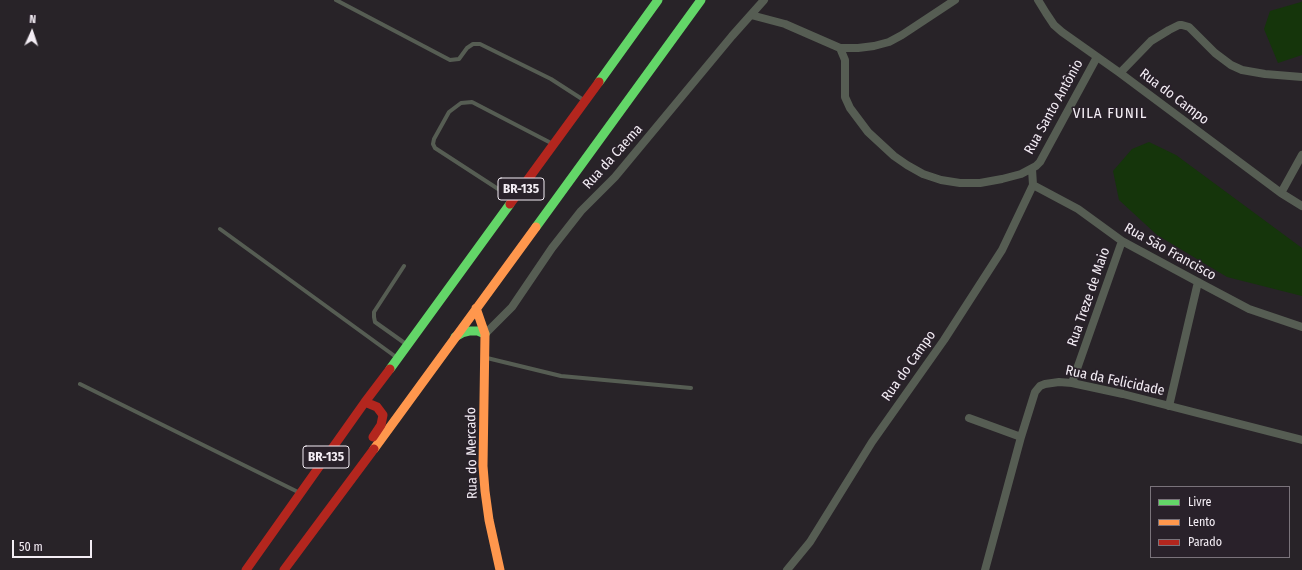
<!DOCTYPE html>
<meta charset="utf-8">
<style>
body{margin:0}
#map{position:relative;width:1302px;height:570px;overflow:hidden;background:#282328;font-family:"Fira Sans Condensed",sans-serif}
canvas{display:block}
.legend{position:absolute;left:1150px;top:486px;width:140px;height:72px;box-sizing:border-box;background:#29212a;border:1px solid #7a737b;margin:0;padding:5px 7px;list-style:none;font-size:12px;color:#f3edf4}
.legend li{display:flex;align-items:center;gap:8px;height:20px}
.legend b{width:20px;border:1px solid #7a737b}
.north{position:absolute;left:12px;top:12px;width:40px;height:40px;-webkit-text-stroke:3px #29212a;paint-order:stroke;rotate:3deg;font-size:11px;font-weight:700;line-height:16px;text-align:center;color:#f3edf4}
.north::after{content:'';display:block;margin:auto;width:14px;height:18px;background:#f3edf4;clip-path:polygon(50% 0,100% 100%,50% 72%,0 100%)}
.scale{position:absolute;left:12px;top:540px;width:80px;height:18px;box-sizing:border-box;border:2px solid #f3edf4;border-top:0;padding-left:5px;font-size:12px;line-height:14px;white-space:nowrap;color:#f3edf4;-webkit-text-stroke:3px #29212a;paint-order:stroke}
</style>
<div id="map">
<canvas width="1302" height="570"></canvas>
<ul class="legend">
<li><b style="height:5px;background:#63d668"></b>Livre</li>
<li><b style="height:5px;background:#ff974d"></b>Lento</li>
<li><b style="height:5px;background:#b3261e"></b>Parado</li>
</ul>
<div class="north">N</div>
<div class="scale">50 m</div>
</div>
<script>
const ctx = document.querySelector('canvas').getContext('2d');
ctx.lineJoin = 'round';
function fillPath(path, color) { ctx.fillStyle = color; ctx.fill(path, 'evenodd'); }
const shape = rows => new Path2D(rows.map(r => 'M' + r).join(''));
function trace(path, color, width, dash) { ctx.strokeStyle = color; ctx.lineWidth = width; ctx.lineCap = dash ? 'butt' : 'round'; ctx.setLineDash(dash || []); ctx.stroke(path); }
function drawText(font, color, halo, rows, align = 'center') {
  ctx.font = font + ' "Fira Sans Condensed",sans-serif'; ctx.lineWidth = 3; ctx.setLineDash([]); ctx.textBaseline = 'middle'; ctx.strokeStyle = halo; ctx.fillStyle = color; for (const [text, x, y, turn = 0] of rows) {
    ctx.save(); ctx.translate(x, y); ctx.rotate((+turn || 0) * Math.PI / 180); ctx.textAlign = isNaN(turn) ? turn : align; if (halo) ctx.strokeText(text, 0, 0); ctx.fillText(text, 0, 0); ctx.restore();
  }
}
const green = shape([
 [1302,1,1302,55,1278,63,1264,29,1270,11,1301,2],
 [1149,142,1176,155,1302,248,1302,296,1227,277,1157,235,1119,200,1113,171,1132,149]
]);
const lane = shape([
 [336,0,450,60,459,59,467,48,473,44,480,44,551,79,582,99],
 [512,198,435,148,433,144,434,139,449,112,461,103,472,102,551,143],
 [220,229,396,357],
 [404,266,374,312,374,317,375,322,406,344],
 [487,358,561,376,691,388],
 [80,384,298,492]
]);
const street = shape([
 [1038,0,1046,13,1054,25,1062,32,1120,73,1281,193,1302,206],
 [751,15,785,24,840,48,858,48,874,46,889,42,902,35,955,0],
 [840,48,845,60,845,97,850,108,868,132,894,156,907,165,923,174,941,180,960,183,980,183,1002,179,1021,174,1036,166,1040,162,1097,57],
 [1120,73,1151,41,1169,30,1179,25,1182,25,1189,27,1215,53,1231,65,1242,70,1265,74,1302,77],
 [1033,185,1078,209,1122,241,1198,282,1249,309,1302,327],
 [1281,193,1302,155],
 [485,334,512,307,552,248,581,211,615,177,732,36,764,0],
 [1072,383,1122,241],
 [1169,406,1198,282],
 [969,418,1021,437],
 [787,570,810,542,872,442,944,340,1002,250,1033,185,1032,169],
 [985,570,1021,437,1035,392,1040,386,1045,384,1059,382,1072,383,1123,394,1302,440]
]);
const fast = shape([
 [599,82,658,0],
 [536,227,701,0],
 [455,337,462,333,470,331,478,331,485,334],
 [390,369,510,204]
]);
const slow = shape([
 [476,308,485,334,483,466,485,491,489,520,500,570],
 [374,449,536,227]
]);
const jam = shape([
 [510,204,599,82],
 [365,402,377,407,383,415,381,425,373,437],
 [246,570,365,402,390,369],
 [284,570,374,449]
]);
const shields = [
 [521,189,46],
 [326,457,46]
];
const shieldNames = [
 ["BR-135",521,189],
 ["BR-135",326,457]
];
const streetNames = [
 ["Rua do Campo",1174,97,37],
 ["Rua Santo Antônio",1054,107,-61],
 ["Rua da Caema",613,157,-48],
 ["Rua São Francisco",1170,252,29],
 ["Rua Treze de Maio",1089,297,-71],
 ["Rua do Campo",909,366,-55],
 ["Rua da Felicidade",1115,381,12],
 ["Rua do Mercado",472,453,-91]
];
const neighbourhoodNames = [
 ["VILA FUNIL",1110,114]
];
fillPath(green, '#15350b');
trace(lane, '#565d53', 4);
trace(street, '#565d53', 8);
trace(fast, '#63d668', 9);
trace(slow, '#ff974d', 9);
trace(jam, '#b3261e', 9);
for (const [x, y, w] of shields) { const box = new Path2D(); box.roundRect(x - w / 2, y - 11, w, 22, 3); ctx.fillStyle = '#29212a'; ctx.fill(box); trace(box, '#f3edf4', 1); }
drawText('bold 13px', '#f3edf4', null, shieldNames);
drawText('14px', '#f3edf4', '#29212a', streetNames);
ctx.letterSpacing = '1px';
drawText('15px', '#f3edf4', '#29212a', neighbourhoodNames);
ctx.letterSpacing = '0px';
</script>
